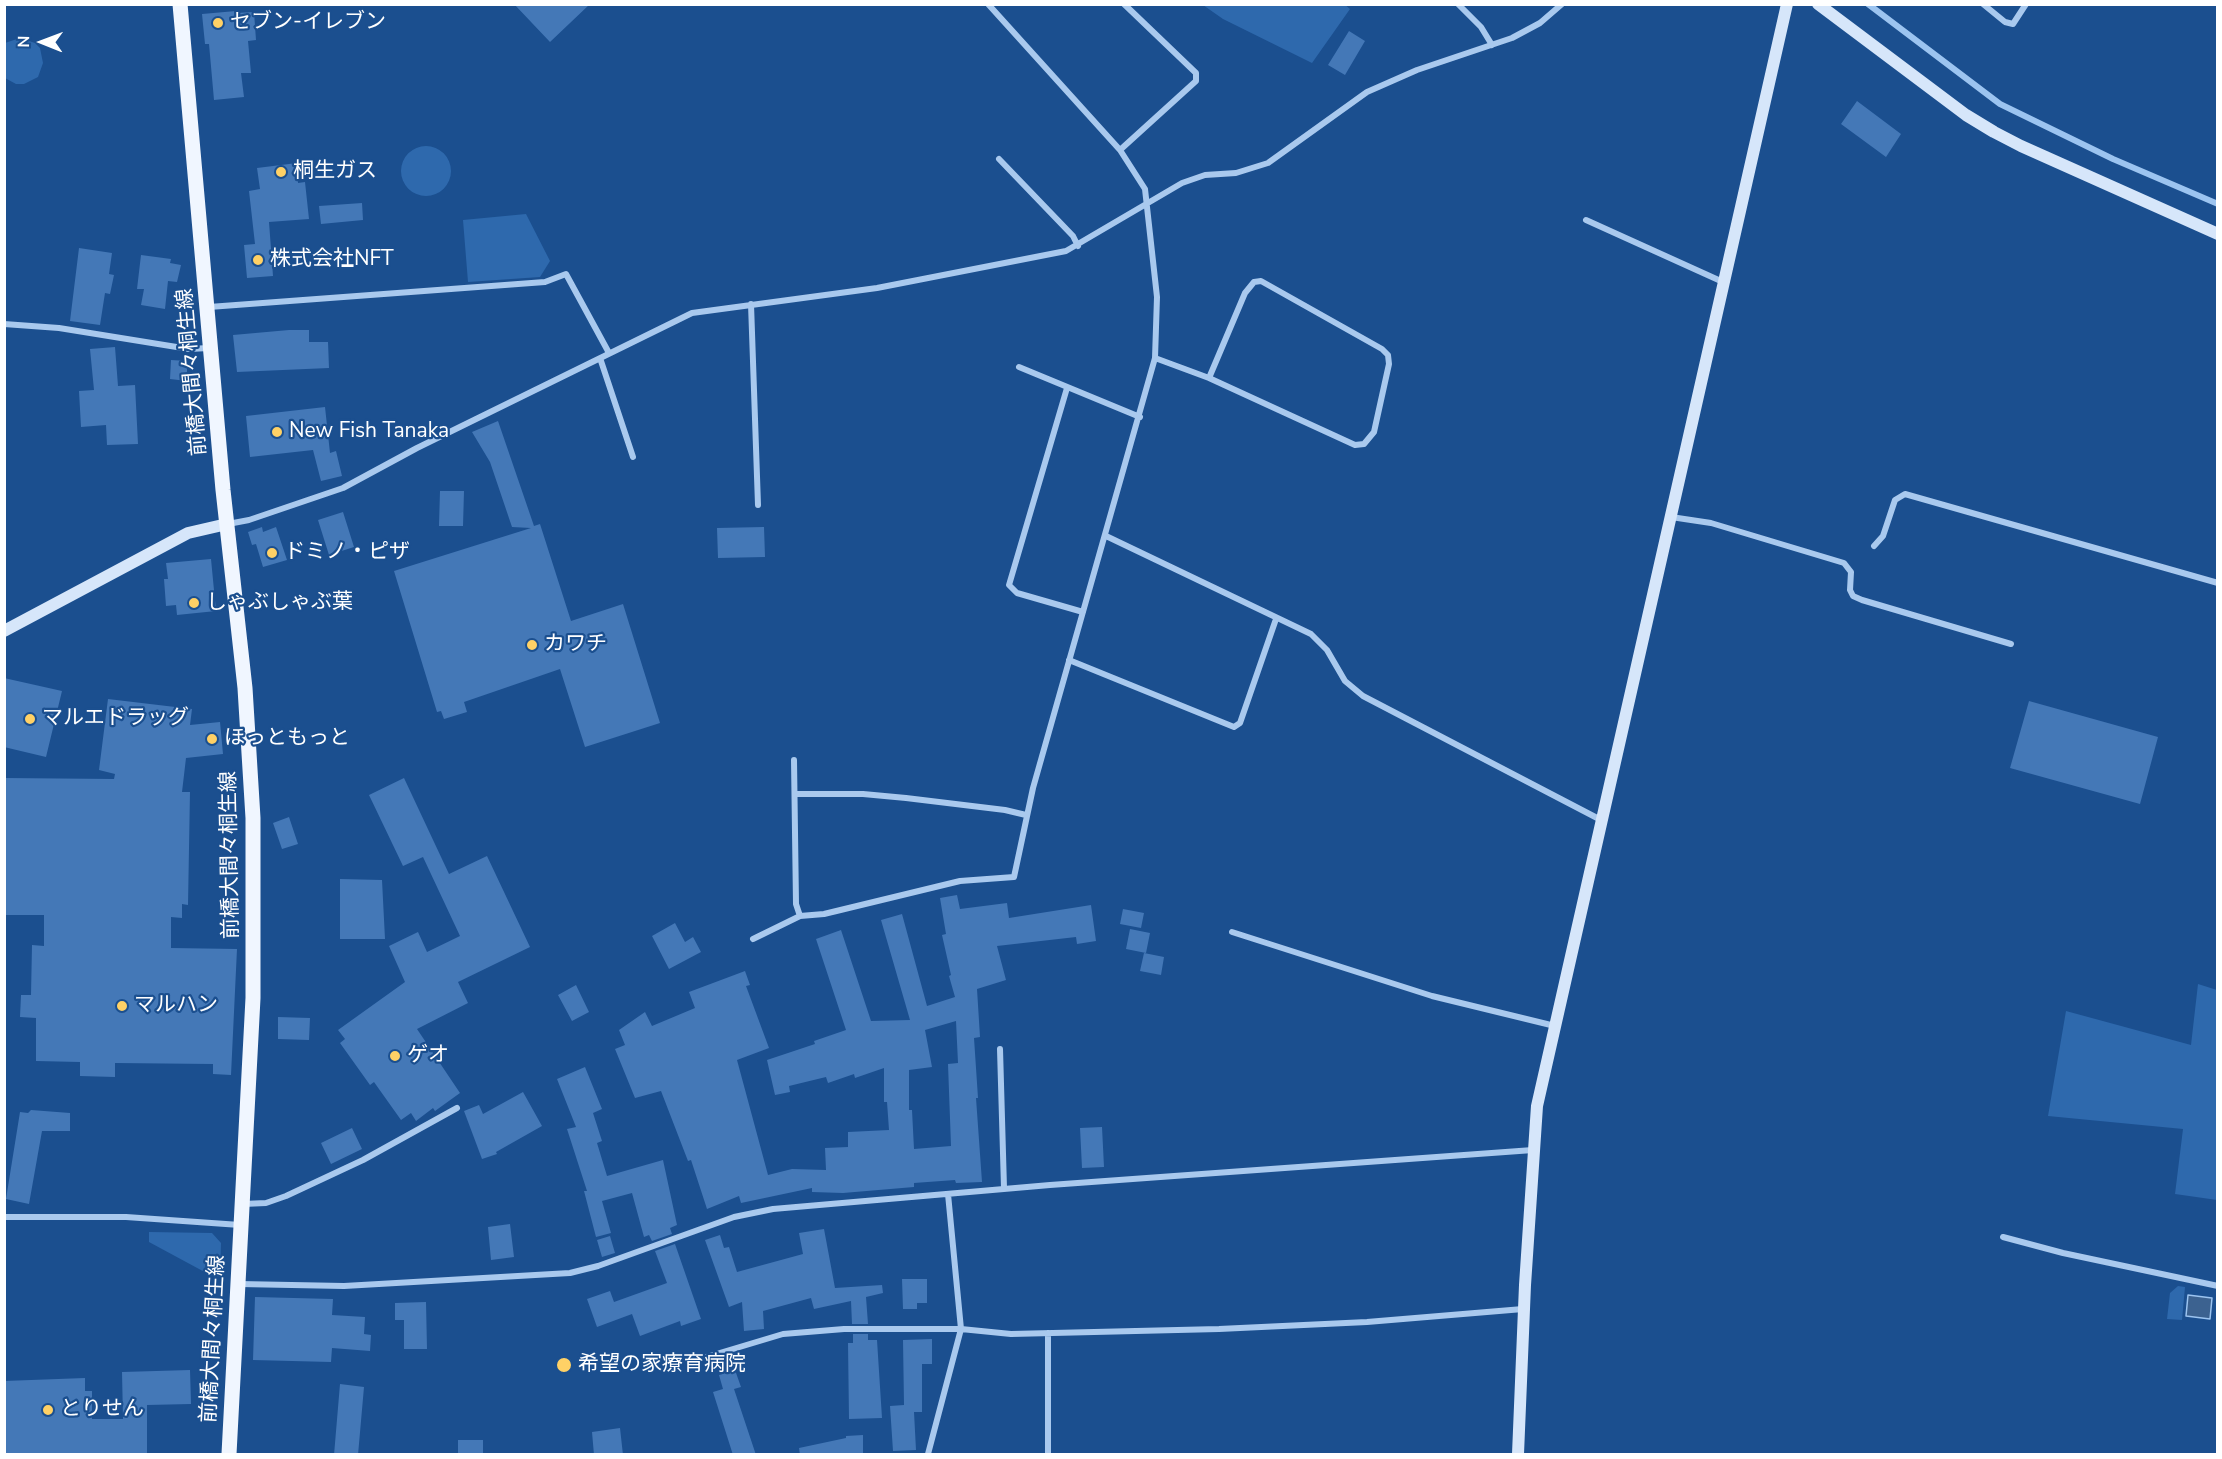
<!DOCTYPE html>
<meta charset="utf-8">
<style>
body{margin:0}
#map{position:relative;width:2222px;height:1459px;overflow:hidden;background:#1b4f8f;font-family:"Nunito Sans",sans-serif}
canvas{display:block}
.frame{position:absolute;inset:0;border:6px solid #fff;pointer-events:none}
.north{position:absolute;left:12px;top:12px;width:60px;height:60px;-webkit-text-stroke:4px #1b4f8f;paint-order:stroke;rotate:271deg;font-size:16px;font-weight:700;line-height:24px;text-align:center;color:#fff}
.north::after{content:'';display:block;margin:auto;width:21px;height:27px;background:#fff;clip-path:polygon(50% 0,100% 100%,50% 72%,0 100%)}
</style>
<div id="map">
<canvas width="2222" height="1459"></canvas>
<div class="frame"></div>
<div class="north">N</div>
</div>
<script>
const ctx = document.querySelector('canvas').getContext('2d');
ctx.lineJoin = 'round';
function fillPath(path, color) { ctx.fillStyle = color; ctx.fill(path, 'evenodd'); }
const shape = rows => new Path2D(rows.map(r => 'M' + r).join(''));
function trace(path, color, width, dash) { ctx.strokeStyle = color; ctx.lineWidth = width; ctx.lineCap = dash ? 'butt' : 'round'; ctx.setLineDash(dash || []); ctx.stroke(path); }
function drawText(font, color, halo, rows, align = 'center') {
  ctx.font = font + ' "Nunito Sans","Noto Sans JP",sans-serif'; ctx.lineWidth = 4.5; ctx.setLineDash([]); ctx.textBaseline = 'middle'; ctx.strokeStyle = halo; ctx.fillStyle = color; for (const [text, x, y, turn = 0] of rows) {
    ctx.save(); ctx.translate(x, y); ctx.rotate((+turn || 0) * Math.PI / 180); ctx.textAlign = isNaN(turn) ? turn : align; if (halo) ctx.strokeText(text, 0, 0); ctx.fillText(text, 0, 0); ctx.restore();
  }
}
const green = shape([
 [1344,4,1350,9,1312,63,1223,19,1203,5],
 [20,38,35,43,40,48,43,63,38,77,24,84,16,84,5,78,5,43],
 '401 171a25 25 0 1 1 50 0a25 25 0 1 1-50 0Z',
 [526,214,550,261,540,277,468,282,463,220],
 [2198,984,2217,990,2217,1200,2175,1194,2183,1129,2048,1116,2066,1011,2191,1045],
 [149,1232,212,1233,221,1243,220,1277,212,1276,149,1242],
 [2178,1286,2185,1287,2182,1320,2167,1319,2170,1293]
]);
const water = shape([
 [2188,1295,2212,1298,2210,1319,2186,1316,2188,1295]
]);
const stream = shape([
 [1868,4,2000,104,2113,159,2218,204]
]);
const building = shape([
 [514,4,590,4,550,42],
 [236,11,236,13,254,12,256,40,248,41,251,73,241,73,244,97,214,100,209,44,205,44,202,14],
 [1349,31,1365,41,1345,75,1328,65],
 [1857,101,1901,134,1886,157,1841,124],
 [297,163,298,183,305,182,309,219,269,222,273,276,247,278,244,245,255,244,249,191,260,189,257,168],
 [362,203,363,220,321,224,319,206],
 [79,248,112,253,109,274,114,275,110,294,105,293,100,325,70,321],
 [141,255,171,259,170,263,181,265,177,282,168,281,165,309,141,305,144,289,137,289],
 [289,330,309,330,309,342,328,342,329,368,237,372,233,335],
 [115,347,118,386,135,385,138,444,107,445,106,425,81,427,79,391,94,390,90,349],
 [171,360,187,361,187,381,170,379],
 [325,407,330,453,336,451,342,476,321,481,313,450,250,457,246,416],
 [498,421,534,526,540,524,571,621,623,604,660,723,585,747,560,669,464,702,467,712,444,719,441,711,437,712,394,571,531,528,512,527,490,462,472,432],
 [440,491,464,491,463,526,439,526],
 [343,512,354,547,329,555,318,520],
 [262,527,263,532,276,527,287,560,263,567,256,544,252,545,248,532],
 [764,527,765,557,718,558,717,528],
 [211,559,216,611,177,615,176,605,166,606,164,579,168,579,166,563],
 [4,678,62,691,46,757,4,747],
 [108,699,192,709,190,725,220,722,223,754,186,758,182,792,190,792,188,905,182,904,182,918,171,917,171,948,237,949,231,1075,213,1074,213,1064,115,1063,115,1077,80,1076,80,1062,36,1061,36,1018,20,1017,21,995,31,995,32,945,44,946,44,915,4,915,4,778,114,779,115,774,99,770],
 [2029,701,2158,737,2140,804,2010,768],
 [404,778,449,874,487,856,530,947,458,982,468,1003,417,1029,460,1093,435,1111,433,1108,416,1121,411,1113,401,1120,374,1082,370,1085,340,1043,345,1039,338,1030,405,982,389,946,418,932,427,952,460,936,423,857,403,866,369,795],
 [289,817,298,844,282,849,273,823],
 [340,879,382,880,385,939,340,939],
 [957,895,960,909,1007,903,1009,918,1091,905,1096,941,1077,944,1076,937,997,946,1006,980,977,989,980,1037,974,1038,978,1098,976,1098,982,1182,956,1183,955,1180,914,1183,914,1187,843,1193,812,1192,812,1188,741,1203,739,1196,707,1209,691,1160,688,1161,661,1091,635,1098,615,1049,625,1045,619,1030,645,1012,652,1026,695,1008,689,992,745,971,750,985,746,986,769,1048,737,1060,768,1175,792,1169,826,1170,825,1148,848,1147,848,1132,889,1130,887,1102,884,1102,884,1068,855,1078,854,1074,828,1083,826,1077,789,1086,790,1092,775,1095,767,1060,815,1044,814,1041,846,1030,816,939,841,930,871,1021,910,1020,881,920,902,914,927,1006,955,997,949,976,951,975,942,935,946,934,940,898],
 [956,1021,958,1063,948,1064,951,1146,914,1149,912,1110,909,1110,909,1070,932,1067,925,1030],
 [1123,909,1144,913,1141,928,1120,924],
 [675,923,685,942,693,937,701,952,669,969,652,936],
 [1130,929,1150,933,1146,953,1126,949],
 [1144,953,1164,957,1161,975,1140,971],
 [576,985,589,1012,572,1021,558,995],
 [278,1017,310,1018,309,1040,278,1039],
 [585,1067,602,1109,593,1113,602,1141,597,1143,607,1176,663,1160,677,1225,670,1228,672,1234,652,1241,649,1235,644,1237,632,1193,602,1201,611,1233,596,1237,584,1191,587,1191,567,1129,576,1127,557,1079],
 [523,1092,542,1126,496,1152,497,1154,482,1159,464,1111,479,1105,483,1114],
 [31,1110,70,1113,70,1131,42,1131,29,1204,6,1199,20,1112,28,1113],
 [1102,1127,1104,1167,1082,1168,1080,1128],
 [352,1128,362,1149,331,1164,321,1143],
 [510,1224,514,1257,491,1260,488,1227],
 [824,1229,835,1288,882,1285,883,1293,866,1297,868,1324,852,1324,851,1301,814,1309,811,1298,763,1311,764,1329,744,1331,742,1302,729,1307,705,1240,720,1235,724,1248,729,1247,737,1272,803,1254,799,1233],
 [610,1236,615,1253,602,1257,597,1240],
 [675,1244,701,1319,681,1326,680,1321,640,1336,632,1314,597,1327,587,1299,610,1291,614,1302,667,1283,655,1251],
 [902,1279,927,1279,927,1303,917,1303,917,1309,903,1309],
 [255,1297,333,1299,332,1315,365,1317,364,1334,371,1335,370,1351,332,1348,331,1362,253,1360],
 [426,1302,427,1349,404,1349,404,1320,395,1320,395,1303],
 [853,1334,868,1334,868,1340,877,1340,882,1418,849,1419,848,1343,853,1343],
 [932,1339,932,1364,922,1364,922,1412,914,1412,916,1450,893,1451,890,1406,904,1405,903,1340],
 [190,1370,191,1404,147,1405,147,1455,4,1455,4,1381,85,1378,85,1391,92,1391,92,1419,123,1419,122,1372],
 [735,1370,741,1387,734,1389,756,1455,733,1455,713,1392,723,1389,719,1375],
 [340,1384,364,1387,358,1455,334,1455],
 [620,1428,623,1455,594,1455,592,1432],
 [863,1435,863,1455,800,1455,799,1448,846,1438,846,1436],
 [458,1440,483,1440,483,1455,458,1455]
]);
const street = shape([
 [1458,4,1481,27,1492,45],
 [1983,4,2005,22,2013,24,2026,4],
 [1120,150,1196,81,1196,73,1124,4],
 [999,159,1073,236,1078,246],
 [1586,220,1723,282],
 [751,304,758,505],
 [209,307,545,282,566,274,609,353],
 [4,324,59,328,189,349,209,348],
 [600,358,633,457],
 [1155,358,1209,378,1355,445,1364,444,1374,432,1389,364,1388,355,1382,349,1261,281,1254,282,1245,293,1209,378],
 [1019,367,1140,417],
 [1067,388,1009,585,1017,593,1083,612],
 [1671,517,1711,523,1844,563,1851,572,1850,590,1853,596,1862,600,2011,644],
 [228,524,249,520,343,488,417,448,692,313,877,288,1066,251,1182,183,1205,175,1236,173,1268,163,1367,92,1417,70,1512,38,1540,23,1562,4],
 [1106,536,1311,634,1327,650,1345,681,1363,696,1601,820],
 [1874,546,1883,536,1895,500,1905,494,2218,583],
 [1069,660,1234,727,1240,723,1276,619],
 [794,760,796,904,800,916],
 [795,794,863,794,906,798,1005,810,1026,815],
 [1232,932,1432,996,1555,1026],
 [753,939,800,916,824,914,960,881,1014,877,1033,788,1155,358,1157,297,1145,189,1120,150,988,4],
 [1000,1049,1004,1188],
 [243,1204,266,1203,286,1196,363,1160,457,1108],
 [4,1217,126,1217,240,1225],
 [2003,1237,2063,1253,2218,1286],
 [239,1284,344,1286,570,1273,598,1266,734,1217,773,1209,1050,1185,1533,1150],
 [1048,1333,1048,1454],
 [693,1361,783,1334,844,1329,961,1329,1011,1334,1219,1329,1367,1322,1523,1309],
 [928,1454,961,1329,948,1194]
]);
const secondary = shape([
 [1818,4,1966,115,1994,132,2021,146,2218,234],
 [4,631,188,533,227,524],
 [1518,1454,1525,1285,1537,1106,1787,4]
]);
const primary = shape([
 [180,4,223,490,245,688,253,818,253,998,229,1454]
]);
const markers = [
 [218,23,6,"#ffd166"],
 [281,172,6,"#ffd166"],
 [258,260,6,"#ffd166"],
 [277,432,6,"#ffd166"],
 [272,553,6,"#ffd166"],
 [194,603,6,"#ffd166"],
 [532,645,6,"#ffd166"],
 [30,719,6,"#ffd166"],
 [212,739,6,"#ffd166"],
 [122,1006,6,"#ffd166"],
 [395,1056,6,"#ffd166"],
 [564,1365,8,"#ffd166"],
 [48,1410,6,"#ffd166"]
];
const poiNames = [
 ["セブン-イレブン",230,23],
 ["桐生ガス",293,172],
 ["株式会社NFT",270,260],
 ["New Fish Tanaka",289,432],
 ["ドミノ・ピザ",284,553],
 ["しゃぶしゃぶ葉",206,603],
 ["カワチ",544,645],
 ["マルエドラッグ",42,719],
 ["ほっともっと",224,739],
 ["マルハン",134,1006],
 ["ゲオ",407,1056],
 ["希望の家療育病院",578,1365],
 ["とりせん",60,1410]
];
const streetNames = [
 ["前橋大間々桐生線",193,372,-95],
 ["前橋大間々桐生線",231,855,-91],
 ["前橋大間々桐生線",214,1339,-87]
];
fillPath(green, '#2e69ad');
fillPath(water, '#3c6290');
trace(water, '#9cc4f0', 1.5);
trace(stream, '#9cc4f0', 6);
fillPath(building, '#4478b7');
trace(street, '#a9c9ee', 6);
trace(secondary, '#d6e6fa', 12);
trace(primary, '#f0f6ff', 15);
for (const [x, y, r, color] of markers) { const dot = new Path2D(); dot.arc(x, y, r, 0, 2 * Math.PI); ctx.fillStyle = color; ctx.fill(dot); trace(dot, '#1b4f8f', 2); }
drawText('21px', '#fff', '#1b4f8f', poiNames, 'left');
drawText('21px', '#fff', '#1b4f8f', streetNames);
</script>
